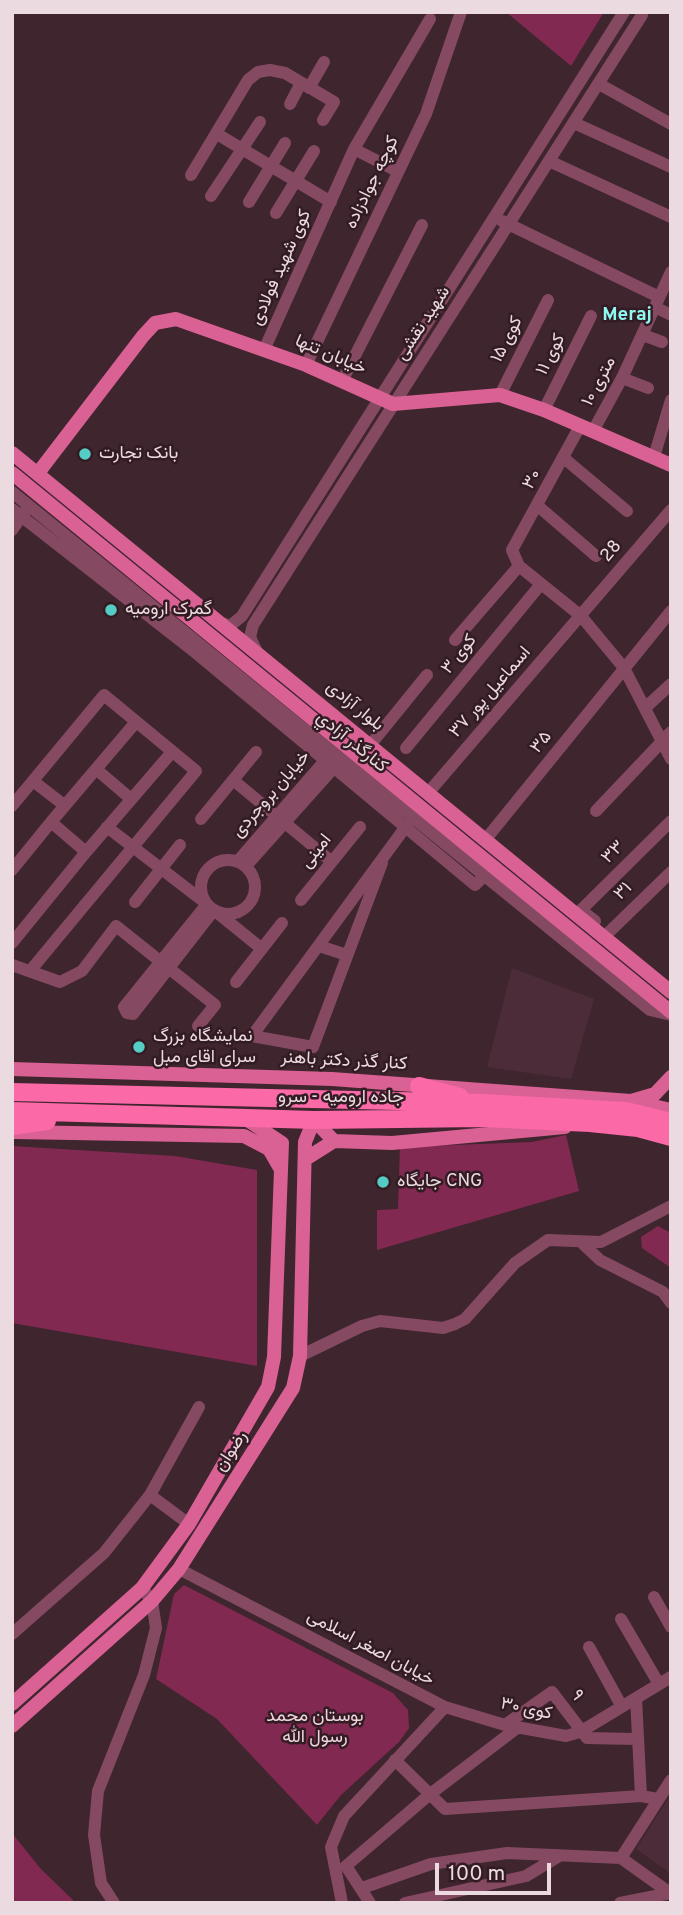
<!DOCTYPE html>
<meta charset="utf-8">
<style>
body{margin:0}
#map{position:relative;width:683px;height:1915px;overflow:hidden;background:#3e252e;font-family:Overpass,sans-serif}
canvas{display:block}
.frame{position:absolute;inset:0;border:14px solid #ebdadf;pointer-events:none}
.scale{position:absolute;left:435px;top:1863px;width:116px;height:32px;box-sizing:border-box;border:4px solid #ebdadf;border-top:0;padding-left:9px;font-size:21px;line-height:24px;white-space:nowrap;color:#ebdadf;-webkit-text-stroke:5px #331b24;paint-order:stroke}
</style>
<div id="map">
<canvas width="683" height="1915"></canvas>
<div class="frame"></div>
<div class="scale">100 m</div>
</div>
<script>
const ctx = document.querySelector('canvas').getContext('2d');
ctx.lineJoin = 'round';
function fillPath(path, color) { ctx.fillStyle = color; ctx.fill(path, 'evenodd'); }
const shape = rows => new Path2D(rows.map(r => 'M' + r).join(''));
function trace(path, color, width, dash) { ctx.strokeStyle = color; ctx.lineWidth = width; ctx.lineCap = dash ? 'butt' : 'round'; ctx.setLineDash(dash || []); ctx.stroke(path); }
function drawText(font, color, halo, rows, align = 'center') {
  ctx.font = font + ' Overpass,Vazirmatn,sans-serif'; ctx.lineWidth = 5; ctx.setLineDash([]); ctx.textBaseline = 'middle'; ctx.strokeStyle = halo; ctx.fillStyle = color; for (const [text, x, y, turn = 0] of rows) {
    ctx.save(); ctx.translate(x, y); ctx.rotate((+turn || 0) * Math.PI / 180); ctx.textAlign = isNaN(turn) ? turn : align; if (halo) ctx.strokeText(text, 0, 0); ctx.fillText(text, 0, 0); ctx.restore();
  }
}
const built = shape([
 [512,968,594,999,571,1079,487,1067],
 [671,1794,671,1874,636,1849]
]);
const green = shape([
 [506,12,604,12,571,66],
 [566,1135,579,1191,377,1250,377,1210,398,1209,400,1147,532,1142],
 [12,1146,175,1156,257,1170,257,1366,12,1323],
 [658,1226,671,1233,671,1268,642,1248,641,1237],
 [184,1585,393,1693,408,1710,409,1728,399,1742,341,1795,317,1825,217,1719,156,1679,174,1594],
 [12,1833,40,1868,76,1903,12,1903]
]);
const minor = shape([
 [599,84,671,124],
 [309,88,324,62],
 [290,104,301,83],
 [574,123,671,167],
 [217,134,331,202],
 [354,149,397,171],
 [549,161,671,217],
 [191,175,248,80,258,72,270,70,285,73,334,102,323,120],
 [211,196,260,122],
 [249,202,285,143],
 [276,213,314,151],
 [502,221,659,297],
 [655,307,671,315],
 [643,335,662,342],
 [264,350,354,149,430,19],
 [306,365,426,114,461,12],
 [622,378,648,388],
 [342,381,422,225],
 [500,395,548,300],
 [544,410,591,316],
 [580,426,512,550,519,566,581,616,624,668,671,759],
 [593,431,622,378,671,272],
 [654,457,671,400],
 [565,459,627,511],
 [12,492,650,1010,671,1015],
 [538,506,596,556],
 [12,509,191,649,475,885,485,875],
 [12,530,26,510],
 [219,622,230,626,242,616,624,12],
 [455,640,519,566],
 [258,654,250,637,253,625,642,15],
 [645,708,671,684],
 [371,744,427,675],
 [406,748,541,584],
 [96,769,136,722],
 [233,780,331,861],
 [33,781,64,805],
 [428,793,671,510],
 [131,799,96,769,51,822,86,852,172,752],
 [12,806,104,695,196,771,30,971],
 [596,811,671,732],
 [201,819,256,752],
 [107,827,207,904,124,1007,127,1013,133,1014,214,910,262,949],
 [486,839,671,611],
 '201 887a27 27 0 1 1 54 0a27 27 0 1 1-54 0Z',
 [238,861,329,756],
 [382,863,313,1047,252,1036,410,821],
 [246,866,339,762],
 [12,870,51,822],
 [301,900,360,827],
 [135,902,180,845],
 [595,921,581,910,671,821],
 [603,938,671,872],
 [12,943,86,852],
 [319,946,347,955],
 [12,965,60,982,82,971,116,926,215,1005,198,1026],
 [236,982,282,923],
 [582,1243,600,1260,663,1292,671,1303],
 [300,1356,362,1326,380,1321,443,1328,455,1324,465,1319,515,1263,548,1240,601,1242,671,1206],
 [150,1495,189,1524],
 [179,1569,445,1707,344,1816,331,1847,342,1903],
 [654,1597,671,1627],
 [621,1619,659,1684],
 [12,1634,104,1553,150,1495,199,1407],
 [589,1647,621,1705],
 [636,1698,641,1796,658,1799],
 [445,1707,505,1725,566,1736,580,1732,671,1677],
 [505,1725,552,1692,587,1738,636,1739],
 [395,1760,445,1809,641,1796],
 [621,1858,671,1780],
 [362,1888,431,1864,507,1853,621,1858,670,1893],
 [114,1903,101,1883,94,1835,98,1791,144,1675,156,1628,152,1601,142,1588],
 [370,1903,346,1866,429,1795,517,1728],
 [405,1903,526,1876,559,1856],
 [620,1903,671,1893]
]);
const major = shape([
 [12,453,671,992],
 [12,473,671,1012],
 [38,473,143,336,155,323,176,319,306,365,393,404,500,395,544,410,671,465],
 [12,1069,332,1079,631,1101,671,1110],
 [631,1101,655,1094,671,1077],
 [14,1132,244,1136,269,1149,280,1168],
 [307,1158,334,1141,392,1143,565,1127],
 [12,1704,142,1588,189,1524,268,1387,274,1357,282,1143,246,1119],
 [12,1726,152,1601,179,1569,293,1388,300,1356,305,1142,314,1120,334,1141]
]);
const highway = shape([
 [419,1086,460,1097],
 [12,1092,483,1103,626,1111,671,1122],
 [12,1111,314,1120,483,1118,590,1123,638,1128,671,1137],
 [12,1126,47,1121]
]);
const markers = [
 [85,454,7,"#55cdc6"],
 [111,610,7,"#55cdc6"],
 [139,1047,7,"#55cdc6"],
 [383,1182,7,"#55cdc6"]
];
const streetNames = [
 ["کوچه جوادزاده",373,183,-64],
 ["کوی شهید فولادی",282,268,-66],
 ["شهید نقشی",424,324,-57],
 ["کوی ۱۵",508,340,-63],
 ["کوی ۱۱",552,355,-63],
 ["خیابان تنها",330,356,23],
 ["۱۰ متری",600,382,-62],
 ["۳۰",533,480,-61],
 ["28",612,552,-50],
 ["کوی ۳",460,655,-51],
 ["اسماعیل پور ۳۷",491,693,-49],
 ["بلوار آزادی",354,707,39],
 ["کنارگذر آزادي",351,743,39],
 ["۳۵",542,743,-51],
 ["خیابان بروجردی",272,795,-49],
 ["امینی",317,852,-51],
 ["۳۳",614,853,-45],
 ["۳۱",624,892,-44],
 ["کنار گذر دکتر باهنر",344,1062,3],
 ["جاده ارومیه - سرو",341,1098],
 ["رضوان",232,1452,-57],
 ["خیابان اصغر اسلامی",370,1649,28],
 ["۹",576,1696,55],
 ["کوی ۳۰",526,1710,12]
];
const poiNames = [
 ["بانک تجارت",99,454],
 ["گمرک ارومیه",125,610],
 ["نمایشگاه بزرگ",153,1037],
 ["سرای اقای مبل",153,1058],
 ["جایگاه CNG",397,1182]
];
const parkNames = [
 ["بوستان محمد",315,1717],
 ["رسول الله",315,1738]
];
const neighbourhoodNames = [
 ["Meraj",627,316]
];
fillPath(built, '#4c2c38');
fillPath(green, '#822951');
trace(minor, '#854a61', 12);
trace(major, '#d96193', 14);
trace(highway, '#fb69a7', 18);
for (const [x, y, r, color] of markers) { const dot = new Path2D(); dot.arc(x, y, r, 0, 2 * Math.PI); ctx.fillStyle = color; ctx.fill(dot); trace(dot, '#331b24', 2.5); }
drawText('18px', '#ebdadf', '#331b24', streetNames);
drawText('18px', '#ebdadf', '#331b24', poiNames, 'left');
drawText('18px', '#eed4dc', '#331b24', parkNames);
drawText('bold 19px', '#8ef8f1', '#331b24', neighbourhoodNames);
</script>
